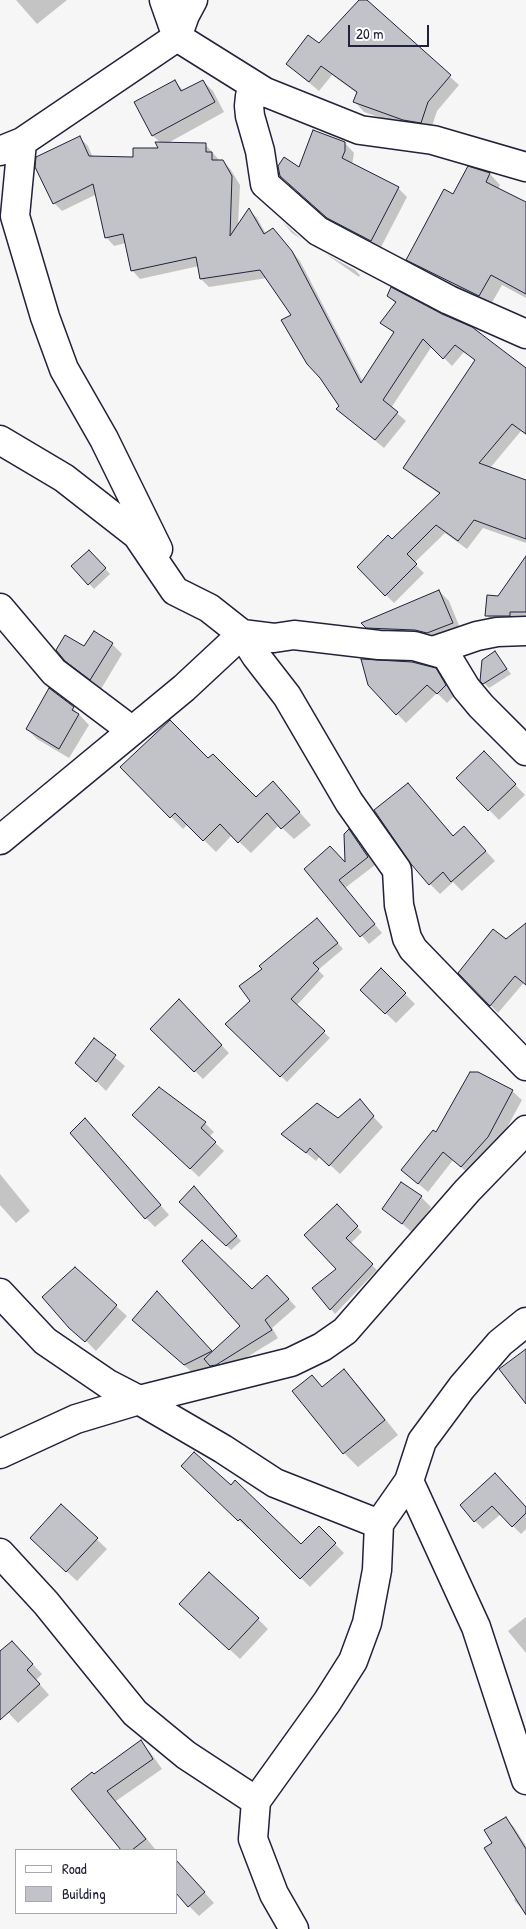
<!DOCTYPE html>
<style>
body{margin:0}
#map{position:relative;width:526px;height:1929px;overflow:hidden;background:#f6f6f7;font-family:"Patrick Hand",sans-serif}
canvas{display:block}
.legend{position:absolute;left:15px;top:1849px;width:162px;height:65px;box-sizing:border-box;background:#fff;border:1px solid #a7a7b1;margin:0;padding:6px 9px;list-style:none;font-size:15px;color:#22223b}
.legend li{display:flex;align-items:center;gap:10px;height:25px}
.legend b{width:25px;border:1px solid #a7a7b1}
.scale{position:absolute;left:348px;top:25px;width:81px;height:22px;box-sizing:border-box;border:2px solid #22223b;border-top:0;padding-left:6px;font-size:15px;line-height:18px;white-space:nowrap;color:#22223b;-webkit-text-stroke:4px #fff;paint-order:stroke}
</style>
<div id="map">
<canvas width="526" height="1929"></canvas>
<ul class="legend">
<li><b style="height:6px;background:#fff"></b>Road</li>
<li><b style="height:14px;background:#c2c2c9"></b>Building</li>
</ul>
<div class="scale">20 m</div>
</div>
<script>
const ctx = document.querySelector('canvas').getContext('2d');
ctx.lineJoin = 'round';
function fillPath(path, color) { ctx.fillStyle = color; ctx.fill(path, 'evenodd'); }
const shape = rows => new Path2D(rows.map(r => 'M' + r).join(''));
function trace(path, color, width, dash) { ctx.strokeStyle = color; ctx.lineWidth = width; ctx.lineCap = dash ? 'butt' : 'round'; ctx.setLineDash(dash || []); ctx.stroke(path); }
const shadow = shape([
 [16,0,67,0,37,24],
 [360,0,365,0,459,85,437,111,430,132,414,129,364,112,355,102,358,94,332,75,319,91,287,64,319,45],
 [203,81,213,91,224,112,168,143,205,144,220,161,223,161,231,170,240,185,238,226,249,210,257,218,266,234,273,229,281,238,300,261,363,382,395,334,382,323,396,304,388,295,526,369,526,435,521,431,490,468,526,481,526,543,483,528,467,549,445,533,414,563,424,573,394,603,358,567,392,541,440,494,413,476,405,467,476,361,464,352,452,366,432,346,391,408,406,421,384,448,337,409,340,406,293,316,267,278,209,287,201,279,199,266,140,279,132,270,126,243,114,246,106,237,97,194,62,211,54,203,80,138,88,146,93,158,134,158,160,149,161,143,153,136,136,103,175,82,184,91],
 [345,143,354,153,352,165,398,188,407,197,380,249,338,227,290,185,300,169],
 [468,168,490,174,500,185,498,189,526,204,526,298,502,285,490,306,418,270,407,259,454,196],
 [283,222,300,238,301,239,292,233],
 [326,254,355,270,360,275,359,277],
 [94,556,110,574,94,589,73,566],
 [526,559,526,623,495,624,486,615],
 [439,591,449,601,462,633,426,640,378,637,363,623],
 [112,644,122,654,101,689,76,670,66,660,84,648],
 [495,652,511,674,489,688,481,680],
 [435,669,445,679,455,695,447,703,437,693,406,723,369,685],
 [73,708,89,725,69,758,37,739,27,729],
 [484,753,525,795,499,820,458,778],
 [208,760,256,798,284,795,311,825,294,839,279,825,251,853,232,835,216,852,188,824,183,829,122,767],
 [417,795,454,837,474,838,495,861,462,891,453,882,440,894,430,884],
 [349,831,375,865,345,888,382,933,369,944,305,870,346,865],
 [526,925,526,980,498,1013,460,973,506,941],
 [323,926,343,949,318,970,324,976,296,1006,330,1038,287,1082,227,1024,252,1001],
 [381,970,415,1004,396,1023,362,990],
 [179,1001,229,1053,203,1079,152,1029],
 [94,1040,125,1066,106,1091,87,1072],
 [512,1091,522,1100,497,1146,471,1176,453,1160,428,1192,402,1170,436,1134],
 [366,1109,383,1127,340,1174,320,1156,316,1161,283,1134,338,1120],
 [205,1123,214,1132,209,1137,224,1151,199,1177,143,1124],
 [94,1129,169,1215,155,1227,146,1218],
 [0,1174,30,1211,16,1223,0,1205],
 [199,1193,241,1241,231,1250,181,1202],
 [421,1197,431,1207,413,1233,384,1209],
 [337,1206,362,1232,350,1244,377,1270,335,1314,331,1309,338,1269],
 [75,1269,127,1316,96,1351,43,1297],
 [275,1284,296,1307,272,1328,278,1338,223,1372,218,1373,212,1367,222,1364,222,1362,194,1374,133,1320,166,1302,213,1353,242,1327,252,1291],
 [344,1371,358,1385,398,1435,358,1467,344,1453,294,1391,323,1388],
 [183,1466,301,1546,319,1528,344,1553,310,1587,250,1527,248,1529],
 [503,1483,526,1508,526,1529,521,1534,501,1514,483,1529,475,1521],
 [61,1506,107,1549,77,1581,41,1548],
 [191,1614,258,1619,268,1629,240,1659],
 [526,1617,526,1653,508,1631],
 [12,1642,42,1674,36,1680,49,1695,18,1723,0,1704,0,1653],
 [140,1742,150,1752,162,1769,116,1801,155,1849,122,1850,73,1789],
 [505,1818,514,1827,526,1846,526,1914,514,1900,516,1897,493,1843],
 [181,1867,214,1903,199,1916,189,1906]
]);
const building = shape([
 [359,0,367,0,451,75,428,102,421,123,403,120,353,102,357,92,321,66,309,82,286,64,308,35,319,43,359,0],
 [175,80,181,91,203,80,215,102,152,136,134,102,175,80],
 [313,130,345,142,345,151,342,158,399,187,371,241,327,218,280,176,278,166,284,157,299,167,313,130],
 [80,136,89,156,133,157,133,148,158,148,155,142,206,143,206,152,212,152,212,160,223,160,232,176,230,236,249,208,264,234,273,228,292,251,361,383,394,332,380,323,396,302,387,296,391,287,442,314,472,327,526,368,526,434,512,424,479,463,526,480,526,539,474,520,458,541,436,525,407,554,417,564,385,596,357,567,388,535,392,539,440,493,403,468,475,360,455,345,443,359,423,339,383,400,398,412,375,440,336,409,339,406,320,378,307,364,281,320,291,315,260,270,200,279,196,257,131,271,123,234,105,238,93,184,53,204,35,167,36,157,80,136],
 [468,166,490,173,486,182,526,202,526,294,491,275,479,296,406,260,444,189,453,194,468,166],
 [89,550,106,568,88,585,71,566,89,550],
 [526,556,526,612,510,612,510,616,485,616,487,595,498,596,526,556],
 [439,590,453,623,427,633,415,630,366,628,361,623,439,590],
 [94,631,113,643,90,680,65,661,56,650,65,635,84,646,94,631],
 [495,651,507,669,483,684,480,681,482,660,495,651],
 [361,659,412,662,436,668,446,685,437,694,427,685,396,715,368,685,361,659],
 [49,688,74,707,72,710,79,714,59,749,26,729,49,688],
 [170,720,208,758,213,754,256,797,273,781,300,812,281,829,267,813,238,843,220,824,203,841,175,813,170,818,120,767,170,720],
 [484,751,516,784,488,811,456,778,484,751],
 [408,783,453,836,464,826,486,851,451,882,443,872,429,885,411,864,374,810,408,783],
 [349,829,368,857,339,880,375,924,360,937,304,869,330,846,345,862,344,834,349,829],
 [317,918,338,943,313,963,319,969,291,999,325,1031,280,1077,225,1024,250,1001,239,986,262,969,259,966,317,918],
 [526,923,526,985,515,976,490,1006,458,973,493,929,506,939,526,923],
 [381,968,406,993,385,1014,360,990,381,968],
 [179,999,222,1045,194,1072,150,1029,179,999],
 [94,1038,116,1055,96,1082,75,1063,94,1038],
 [470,1072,478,1072,513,1090,488,1137,461,1167,443,1152,418,1184,401,1170,433,1130,436,1132,470,1072],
 [159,1087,206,1122,201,1128,216,1142,190,1169,132,1115,159,1087],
 [360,1099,374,1116,329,1166,310,1148,306,1153,281,1134,317,1103,338,1118,360,1099],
 [85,1118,161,1205,145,1219,70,1133,85,1118],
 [401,1182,422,1196,402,1224,382,1209,401,1182],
 [194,1186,237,1236,226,1246,179,1202,194,1186],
 [337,1204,358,1226,346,1238,373,1264,330,1310,312,1288,336,1269,304,1235,337,1204],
 [202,1240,252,1289,267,1275,289,1299,265,1320,272,1330,216,1365,210,1366,204,1359,240,1326,182,1261,202,1240],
 [75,1267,117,1305,85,1342,69,1328,42,1297,75,1267],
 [157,1291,212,1351,184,1365,132,1320,157,1291],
 [526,1349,526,1404,499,1369,526,1349],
 [344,1369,385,1420,343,1454,292,1391,312,1375,322,1387,344,1369],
 [194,1452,231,1485,235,1480,301,1544,319,1526,336,1543,300,1579,240,1519,238,1521,181,1466,194,1452],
 [495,1473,526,1507,526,1513,512,1527,492,1506,474,1522,460,1505,495,1473],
 [61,1504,98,1538,66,1572,30,1538,61,1504],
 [209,1572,259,1618,229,1650,179,1604,209,1572],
 [12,1641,33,1664,27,1670,40,1684,0,1720,0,1651,12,1641],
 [141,1740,153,1759,107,1791,146,1839,132,1850,121,1850,71,1789,92,1772,94,1774,141,1740],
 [506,1817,526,1849,526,1915,484,1848,492,1843,484,1830,506,1817],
 [176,1860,205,1892,188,1907,176,1893,176,1860]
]);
const minor = shape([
 [164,0,177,37,185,15,193,0],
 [265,92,250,96,249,106,250,116,260,151,265,184,318,231,449,300,526,334],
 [22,142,15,216,45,317,64,369,104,439,158,549],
 [0,151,22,142,177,37,265,92,360,130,433,140,526,167],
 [0,440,64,478,137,535,175,591,209,608,242,634,274,638,294,635,379,645,414,646,446,655,466,688,481,706,526,751],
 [0,608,54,672,131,730],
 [433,651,477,636,497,632,526,631],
 [0,840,184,688,242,634,256,656,287,696,349,802,397,870,399,905,407,938,413,949,526,1066],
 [0,1293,45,1341,108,1384,139,1400,291,1362,322,1347,345,1331,467,1191,526,1130],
 [0,1454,76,1419,139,1400,223,1449,275,1483,379,1524],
 [409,1481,476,1627,526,1780],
 [0,1553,46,1603,135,1713,186,1755,256,1801],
 [294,1929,274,1894,253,1839,256,1801,327,1702,353,1661,367,1623,377,1570,379,1524,409,1481,422,1441,462,1387,500,1343,526,1322]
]);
fillPath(shadow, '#0003');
fillPath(building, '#c2c2c9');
trace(building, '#22223b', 1);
trace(minor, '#22223b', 31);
trace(minor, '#fff', 28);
</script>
